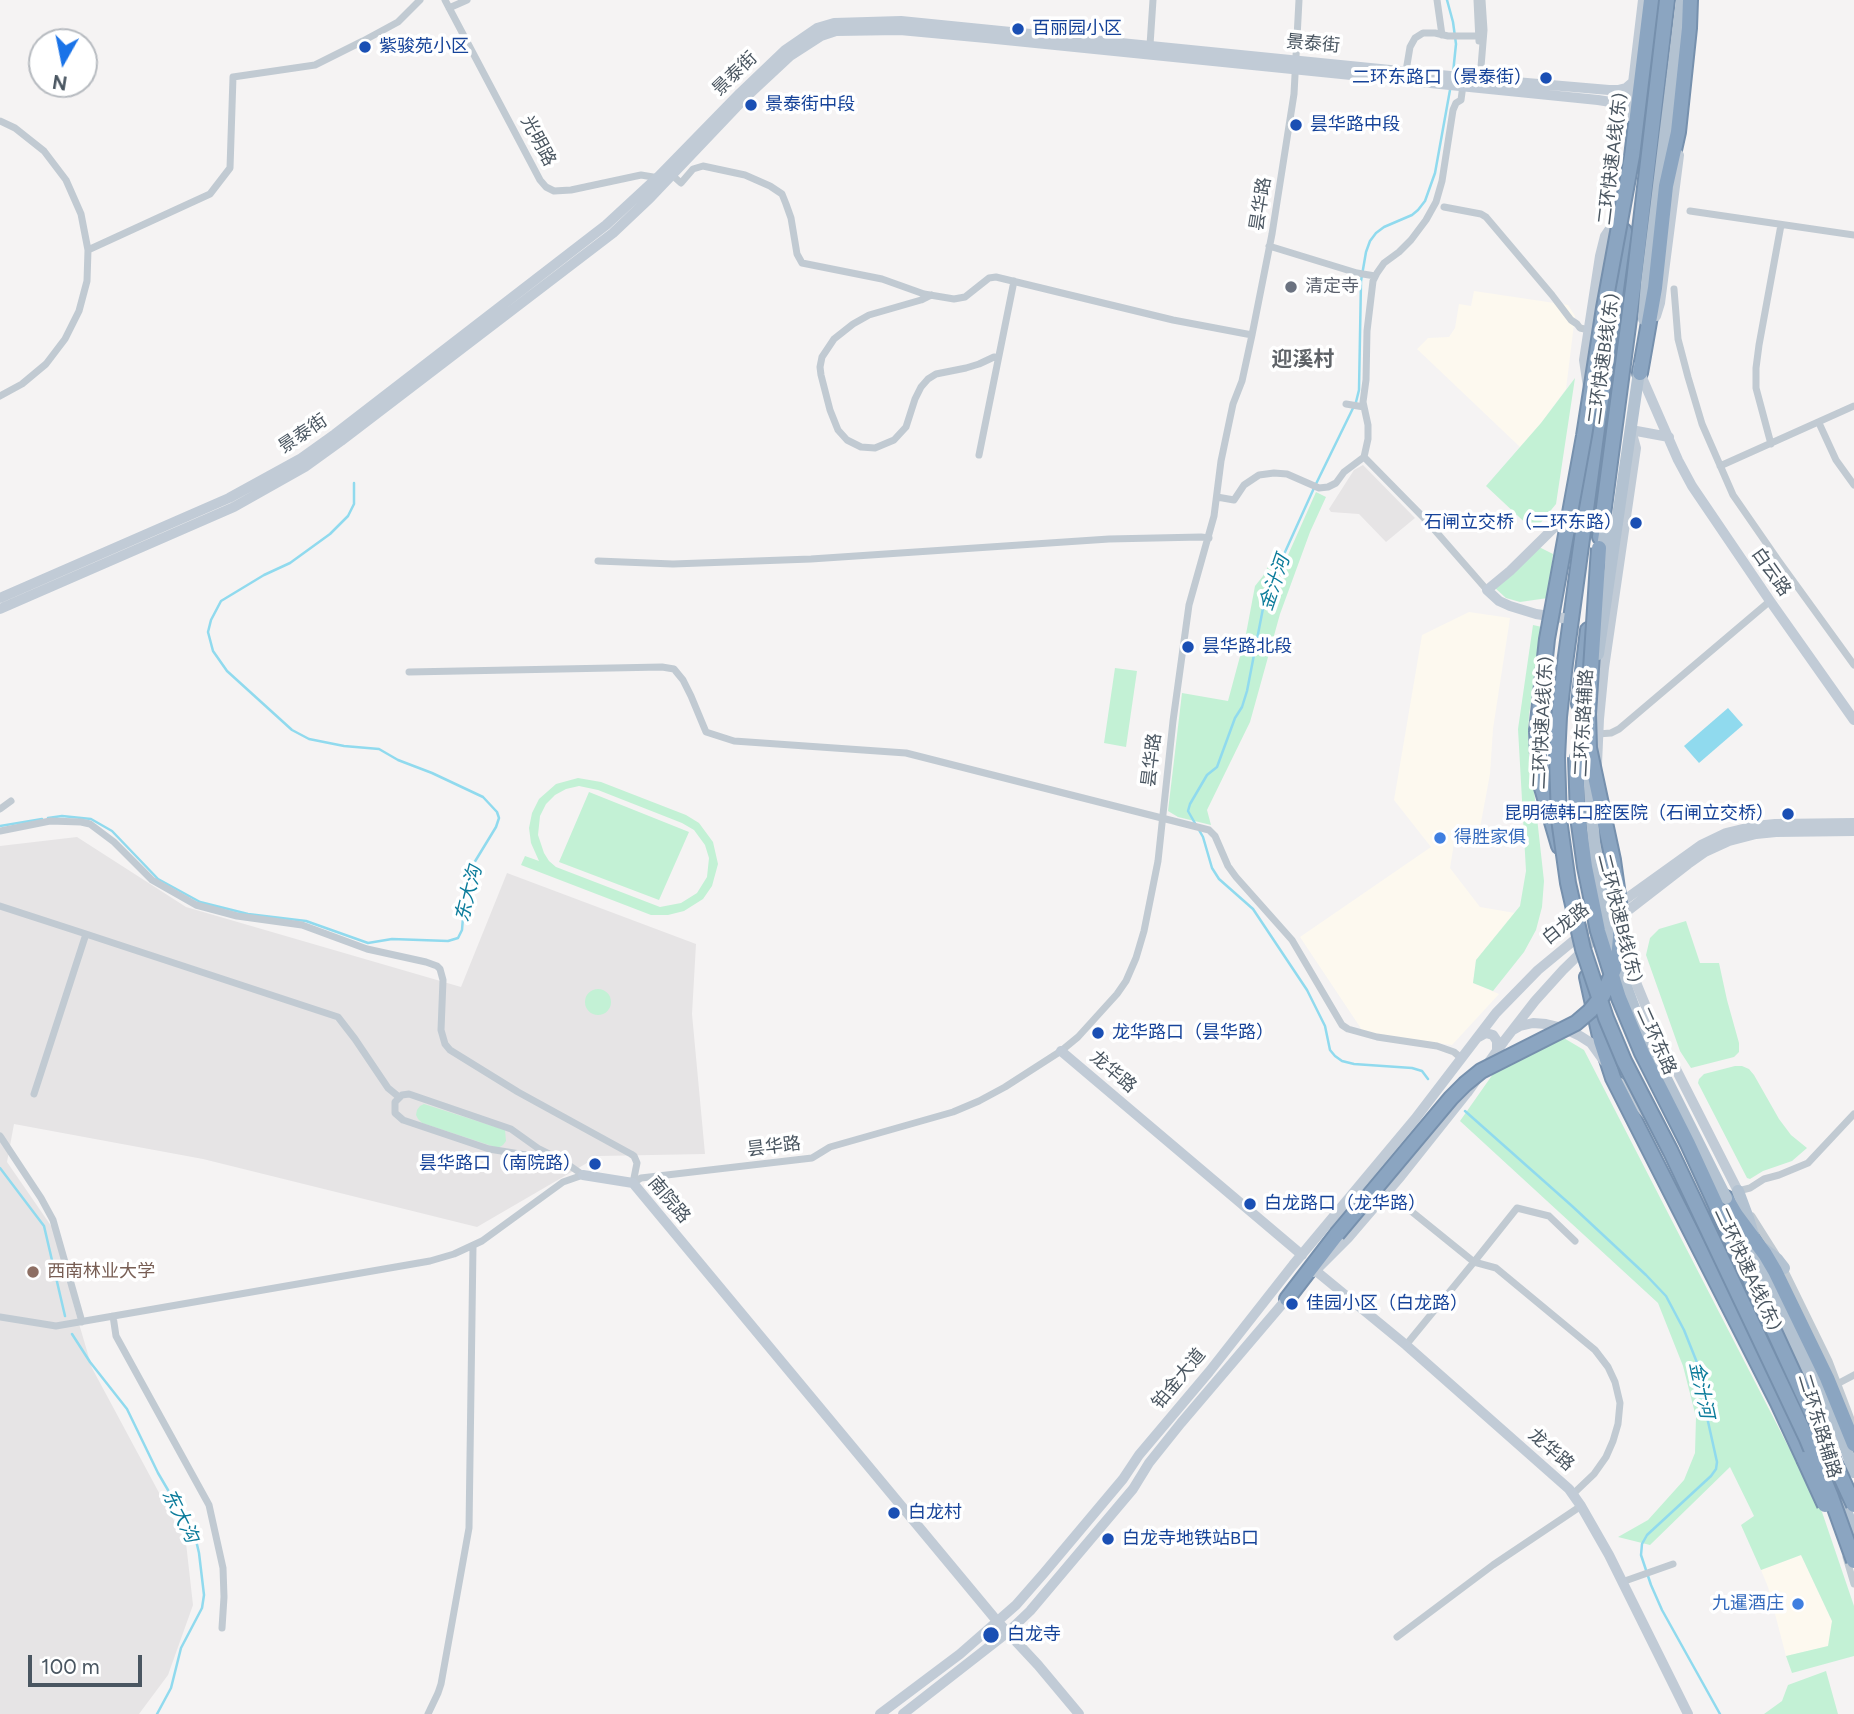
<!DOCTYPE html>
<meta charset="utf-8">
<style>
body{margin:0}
#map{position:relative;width:1854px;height:1714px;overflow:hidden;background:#f5f3f3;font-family:Figtree,sans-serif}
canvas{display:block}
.north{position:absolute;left:28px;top:28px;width:70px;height:70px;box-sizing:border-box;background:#fff;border:2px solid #b7bbc0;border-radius:50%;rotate:189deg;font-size:19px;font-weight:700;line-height:28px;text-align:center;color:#4a5661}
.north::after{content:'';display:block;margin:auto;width:24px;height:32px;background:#1a73e8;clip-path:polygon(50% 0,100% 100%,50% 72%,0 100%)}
.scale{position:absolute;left:28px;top:1655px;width:114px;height:32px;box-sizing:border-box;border:4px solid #4a5661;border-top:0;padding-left:9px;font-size:21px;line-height:24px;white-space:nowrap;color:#4a5661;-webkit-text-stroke:5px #fff;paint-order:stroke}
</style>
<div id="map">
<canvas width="1854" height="1714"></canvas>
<div class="north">N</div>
<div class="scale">100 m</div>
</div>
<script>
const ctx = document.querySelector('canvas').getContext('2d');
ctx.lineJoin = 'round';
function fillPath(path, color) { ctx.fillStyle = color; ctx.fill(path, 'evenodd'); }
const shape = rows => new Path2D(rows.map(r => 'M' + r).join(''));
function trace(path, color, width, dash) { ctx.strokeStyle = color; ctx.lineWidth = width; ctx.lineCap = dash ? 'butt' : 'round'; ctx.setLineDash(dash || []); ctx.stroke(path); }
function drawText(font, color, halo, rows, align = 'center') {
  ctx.font = font + ' Figtree,"Noto Sans SC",sans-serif'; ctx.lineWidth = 7; ctx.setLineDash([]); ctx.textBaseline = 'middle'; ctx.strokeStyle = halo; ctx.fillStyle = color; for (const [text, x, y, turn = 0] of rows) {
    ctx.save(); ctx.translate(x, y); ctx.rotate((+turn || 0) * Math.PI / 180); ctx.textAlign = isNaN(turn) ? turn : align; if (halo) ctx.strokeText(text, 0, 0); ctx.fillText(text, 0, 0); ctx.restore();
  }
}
const commercial = shape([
 [1474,291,1568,305,1575,316,1566,389,1541,423,1520,447,1417,349,1428,338,1449,337,1455,328,1459,304,1471,306],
 [1469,612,1510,618,1493,729,1490,774,1480,828,1457,825,1450,868,1480,907,1515,913,1476,960,1473,983,1499,994,1452,1045,1364,1033,1300,937,1431,847,1394,800,1422,635],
 [1801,1555,1832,1621,1829,1646,1786,1656,1768,1587,1761,1570]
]);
const education = shape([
 [1363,465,1415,518,1386,542,1359,514,1331,512,1329,509,1354,470],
 [77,837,186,907,461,987,507,873,696,944,692,1014,705,1154,599,1156,477,1227,203,1159,14,1124,7,1162,56,1233,75,1310,92,1368,186,1543,193,1605,168,1675,139,1714,0,1714,0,846]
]);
const green = shape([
 [1575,378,1556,504,1534,531,1486,486,1541,423],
 [1316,492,1326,497,1310,532,1280,614,1250,722,1207,810,1211,825,1178,817,1168,811,1182,693,1228,701,1246,634,1255,586,1263,576,1272,559,1284,564],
 [1539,547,1553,554,1548,598,1520,602,1506,598,1495,588],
 [1533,625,1542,627,1529,715,1528,736,1544,881,1542,907,1536,930,1524,952,1493,991,1473,983,1476,960,1520,906,1526,871,1518,729],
 [1115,668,1137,671,1126,747,1104,743],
 [578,778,601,782,686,815,699,823,713,842,718,864,712,886,703,899,684,911,668,915,651,915,521,865,525,856,539,861,531,843,529,828,532,813,539,799,556,784],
 [579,786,598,790,682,823,694,830,705,845,709,858,707,877,697,893,681,903,660,907,556,867,549,861,544,853,538,835,540,816,546,804,555,795,566,789],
 [589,792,689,832,659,900,559,862],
 [1686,921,1700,963,1719,963,1727,1000,1739,1043,1739,1052,1734,1057,1691,1068,1680,1051,1646,955,1650,938,1659,929],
 '585 1002a13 13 0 1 1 26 0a13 13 0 1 1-26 0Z',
 [1557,1034,1584,1050,1822,1512,1854,1606,1854,1656,1792,1673,1786,1656,1828,1646,1832,1621,1801,1555,1761,1570,1741,1525,1754,1516,1730,1467,1650,1545,1618,1537,1648,1520,1684,1480,1695,1453,1696,1417,1683,1366,1658,1303,1460,1121,1500,1064],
 [1735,1066,1742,1066,1749,1069,1754,1075,1779,1119,1791,1135,1807,1148,1792,1161,1763,1171,1750,1179,1747,1178,1698,1083,1699,1079,1704,1074],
 [424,1104,505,1130,506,1141,503,1145,498,1148,422,1123,418,1119,416,1115,417,1110,420,1106],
 [1826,1671,1838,1714,1764,1714,1782,1701,1788,1685]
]);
const water = shape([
 [1728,708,1743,725,1699,763,1684,746]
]);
const stream = shape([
 [1447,0,1453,22,1456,44,1453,73],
 [48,818,62,816,91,819,112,831,158,879,200,902,248,914,306,921,368,943,392,939,448,941,458,938,462,930,465,892,471,868,496,827,499,818,497,812,483,797,432,773,398,760,379,749,344,746,309,739,292,730,227,671,213,651,208,632,211,620,221,601,264,575,290,563,330,534,348,516,354,504,354,483],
 [1196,825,1188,811,1190,804,1207,775,1217,767,1235,718,1242,707,1247,691,1265,598,1271,583,1314,488,1356,402,1359,390,1361,281,1366,252,1370,241,1376,233,1384,227,1412,215,1418,210,1425,201,1435,173,1450,90],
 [0,826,42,819],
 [1199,830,1203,837,1212,868,1219,879,1253,909,1307,990,1325,1026,1330,1050,1335,1056,1342,1061,1354,1064,1412,1068,1422,1071,1428,1079],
 [1465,1111,1572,1206,1646,1275,1666,1296,1684,1330,1698,1365,1703,1399,1717,1462,1716,1469,1711,1476,1647,1535,1642,1544,1641,1555,1651,1585,1662,1610,1720,1714],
 [0,1168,44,1226,65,1316],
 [72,1334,90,1362,127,1409,158,1473,195,1536,199,1553,204,1595,202,1608,181,1648,171,1688,157,1714]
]);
const street = shape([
 [445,0,540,180,546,187,554,191,571,190,641,175,659,178],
 [1437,0,1442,35],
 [1477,0,1479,41],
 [449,8,467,0],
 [1150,45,1153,0],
 [1406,71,1410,47,1415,38,1423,33,1435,33,1448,36,1479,36],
 [1480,79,1484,30,1482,0],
 [0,121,15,128,44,151,66,180,81,214,88,250,87,281,79,311,65,339,46,364,22,384,0,396],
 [672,175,681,183,693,169,703,166,745,175,770,186,782,194,786,204,791,218,797,254,802,263,882,279,924,294,954,299,965,297,989,278,996,277,1173,320,1252,335],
 [1444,207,1481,214,1486,217,1552,295,1571,320,1577,324,1580,328,1589,330],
 [1690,211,1854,235],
 [1269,246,1357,273,1375,276],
 [88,250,210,194,230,168,233,77,315,65,363,41,398,22,420,0],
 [1674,289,1678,339,1688,377,1702,424,1733,495,1778,560,1854,665],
 [931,295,921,300,869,315,853,324,834,339,822,357,820,367,821,375,830,410,838,430,847,440,861,447,875,448,894,440,906,427,915,399,921,387,928,379,936,374,966,368,979,364,994,357,998,358],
 [1346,404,1364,407],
 [1819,423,1836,460,1854,485],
 [1771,444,1756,388,1756,368,1759,345,1781,225],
 [979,455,1014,281],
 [1364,457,1425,519,1487,590],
 [1720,466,1854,406],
 [1217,497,1234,500,1244,485,1259,475,1274,473,1287,474,1319,488,1328,487,1336,483,1344,472,1364,457,1368,439,1368,425,1363,402,1366,380,1367,331,1373,281,1377,273,1384,263,1399,252,1411,240,1426,220,1436,202,1442,181,1453,110,1456,103,1461,100,1463,85],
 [598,561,673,564,811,559,1109,539,1201,537,1209,538],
 [409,672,662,667,674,669,683,680,691,696,706,732,734,741,906,753,1209,830,1215,836,1228,866,1236,877,1292,940,1342,1025,1348,1029,1377,1037,1437,1046,1454,1052,1461,1058],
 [1598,734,1611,733,1619,729,1770,601],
 [0,809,11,801],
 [0,831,50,821,81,822,90,824,114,842,152,880,196,905,237,916,302,925,367,949,426,962,437,966,440,969,443,980,441,1030,445,1044,450,1050,518,1092,631,1154,634,1156,637,1163,633,1183],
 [0,906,86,934],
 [34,1094,86,934,338,1017,355,1039,388,1088,399,1097],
 [0,1136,41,1198,53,1220,82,1322],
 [563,1161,489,1149,403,1120,395,1113,395,1102,402,1095,409,1094,511,1129,539,1149,563,1161,583,1175],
 [633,1183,641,1178,812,1158,830,1147,953,1112,979,1101,1005,1087,1061,1051,1078,1037,1117,994,1126,981,1136,958,1144,931,1158,861,1173,721,1189,605,1214,516,1221,461,1233,404,1242,381,1252,335,1272,234,1294,94,1299,0],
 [1739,1194,1738,1191,1750,1188,1764,1179,1779,1175,1808,1163,1854,1114],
 [1411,1211,1474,1262,1517,1208,1549,1216,1575,1241],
 [1752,1216,1776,1254],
 [1783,1267,1829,1361,1854,1427],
 [113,1316,116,1336,209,1505,223,1568,224,1597,222,1628],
 [0,1317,56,1326,430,1261,454,1254,482,1241,563,1182,583,1175],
 [1406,1345,1474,1262,1496,1268,1595,1350,1608,1367,1615,1382,1620,1403,1618,1424,1613,1441,1606,1457,1594,1474,1573,1494],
 [1839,1383,1854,1375],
 [1846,1557,1854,1584],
 [1622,1582,1673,1564],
 [1397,1637,1493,1565,1581,1506],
 [428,1714,438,1693,441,1684,469,1528,473,1246]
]);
const secondary = shape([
 [1629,116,1643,0],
 [1656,316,1660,303,1679,155],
 [1641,369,1640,373,1678,460,1692,486,1770,601,1854,720],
 [1588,387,1584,360,1600,256,1605,236,1620,214],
 [1569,513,1510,571,1487,590,1499,601,1510,606,1536,614,1569,619],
 [0,598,229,498,300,459,335,434,606,225,658,177,740,93,785,50,817,28,834,23,901,21,1480,79,1609,90,1618,90,1626,88,1633,82],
 [0,609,234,507,305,467,341,441,613,233,650,198,746,97,790,56,821,36,836,31,900,30,986,38,1598,100,1617,103,1624,108,1629,115],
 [1597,764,1599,719,1604,668,1636,448,1631,430,1669,437],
 [1603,842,1610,882],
 [1616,906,1701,845,1726,833,1755,826,1775,824,1854,823],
 [1617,919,1688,864,1705,852,1729,841,1756,834,1776,832,1854,831],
 [1623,938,1637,985,1653,1024,1738,1191],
 [1513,1030,1520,1026,1533,1023,1546,1024,1563,1028,1580,1036,1591,1043,1604,1061],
 [1477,1038,1486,1033,1493,1035,1497,1041,1497,1051],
 [1061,1051,1302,1255],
 [1620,1083,1648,1116],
 [583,1175,633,1183,638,1189,997,1621,1038,1665,1079,1714],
 [1316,1271,1406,1345,1569,1489,1581,1506,1609,1555,1688,1714],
 [1314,1272,1348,1238,1401,1176,1467,1093,1504,1041,1535,1001,1563,970,1602,932],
 [1770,1345,1794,1397],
 [880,1714,960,1654,1016,1605,1044,1573,1123,1479,1139,1455,1209,1372,1293,1265,1415,1119,1496,1013,1538,970,1601,918],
 [903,1714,1008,1632,1030,1611,1133,1489,1149,1463,1181,1423,1290,1295]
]);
const primary = shape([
 [1644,319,1647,283,1682,0],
 [1617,523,1640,365],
 [1738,1191,1748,1218,1754,1238],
 [1743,1231,1821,1388,1841,1434,1854,1472],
 [1764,1249,1777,1259,1784,1268],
 [1774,1315,1799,1365,1814,1407],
 [1803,1416,1825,1455],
 [1827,1459,1854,1532]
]);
const highway = shape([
 [1631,165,1651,0],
 [1640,373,1655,288,1666,186,1678,132,1689,28,1690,0],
 [1600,537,1634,281,1667,0],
 [1579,704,1588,630],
 [1537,731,1538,755,1542,788,1559,846],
 [1557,758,1559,717,1565,663,1624,231],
 [1587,977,1601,1041,1613,1078,1778,1403,1804,1459],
 [1726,1198,1736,1215,1765,1254,1775,1271,1827,1378,1854,1444],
 [1287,1299,1337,1234]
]);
const primaryBridge = shape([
 [1601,559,1607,522],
 [1598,654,1617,523],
 [1579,765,1583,692],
 [1589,770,1592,819,1596,863,1609,929,1621,973,1645,1037,1726,1198]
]);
const highwayBridge = shape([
 [1537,731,1547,639,1584,436,1604,308,1632,156],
 [1576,757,1578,817,1585,867,1598,931,1619,998,1642,1053,1688,1144,1854,1505],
 [1557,758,1559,819,1568,883,1583,949,1606,1018,1624,1061,1671,1152,1807,1439,1831,1497,1854,1561],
 [1337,1234,1451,1098,1465,1084,1481,1071,1576,1023,1590,1011,1603,995,1618,960,1620,937,1620,910,1613,860,1589,748,1588,714,1599,548],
 [1804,1459,1825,1505]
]);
const markers = [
 [1018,29,7,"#1a4fb4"],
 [365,47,7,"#1a4fb4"],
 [1546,78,7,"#1a4fb4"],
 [751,105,7,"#1a4fb4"],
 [1296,125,7,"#1a4fb4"],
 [1291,287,7,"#6b7280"],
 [1636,523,7,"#1a4fb4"],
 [1188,647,7,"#1a4fb4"],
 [1788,814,7,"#1a4fb4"],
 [1440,838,7,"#3f7fe0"],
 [1098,1033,7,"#1a4fb4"],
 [595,1164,7,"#1a4fb4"],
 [1250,1204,7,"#1a4fb4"],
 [33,1272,7,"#8d6e63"],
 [1292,1304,7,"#1a4fb4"],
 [894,1513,7,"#1a4fb4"],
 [1108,1539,7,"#1a4fb4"],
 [1798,1604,7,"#3f7fe0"],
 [991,1635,9,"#1a4fb4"]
];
const transitNames = [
 ["百丽园小区",1032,29],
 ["紫骏苑小区",379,47],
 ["二环东路口（景泰街）",1532,78,"right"],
 ["景泰街中段",765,105],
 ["昙华路中段",1310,125],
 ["石闸立交桥（二环东路）",1622,523,"right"],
 ["昙华路北段",1202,647],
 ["昆明德韩口腔医院（石闸立交桥）",1774,814,"right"],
 ["龙华路口（昙华路）",1112,1033],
 ["昙华路口（南院路）",581,1164,"right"],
 ["白龙路口（龙华路）",1264,1204],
 ["佳园小区（白龙路）",1306,1304],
 ["白龙村",908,1513],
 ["白龙寺地铁站B口",1122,1539],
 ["白龙寺",1007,1635]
];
const streetNames = [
 ["景泰街",1313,44,5],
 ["景泰街",735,74,-44],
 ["光明路",538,141,62],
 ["二环快速A线(东)",1613,159,-83],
 ["昙华路",1261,204,-81],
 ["二环快速B线(东)",1604,359,-82],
 ["景泰街",303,434,-34],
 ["白云路",1771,572,55],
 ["二环快速A线(东)",1543,723,-87],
 ["二环东路辅路",1584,723,-87],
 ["昙华路",1152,760,-83],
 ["二环快速B线(东)",1619,918,76],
 ["白龙路",1566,924,-39],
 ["二环东路",1656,1041,66],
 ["龙华路",1113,1072,40],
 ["昙华路",774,1147,-7],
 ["南院路",669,1200,50],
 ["二环快速A线(东)",1747,1269,65],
 ["铂金大道",1179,1379,-50],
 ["二环东路辅路",1819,1426,73],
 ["龙华路",1551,1450,41]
];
const worshipNames = [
 ["清定寺",1305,287]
];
const shopNames = [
 ["得胜家俱",1454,838],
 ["九暹酒庄",1784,1604,"right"]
];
const educationNames = [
 ["西南林业大学",47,1272]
];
const waterNames = [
 ["金汁河",1275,583,-71],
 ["东大沟",469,894,-76],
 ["金汁河",1701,1390,78],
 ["东大沟",180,1516,63]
];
const quarterNames = [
 ["迎溪村",1303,360]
];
fillPath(commercial, '#fdf9ef');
fillPath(education, '#e6e4e5');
fillPath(green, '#c3f1d5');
fillPath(water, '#90daee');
trace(stream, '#90daee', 2.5);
trace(highway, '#7690ad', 18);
trace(street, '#c1cad2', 7);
trace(secondary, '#c1cbd6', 10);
trace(primary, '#b3c2d1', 12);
trace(highway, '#8ba5c1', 14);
trace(highwayBridge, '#7690ad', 18, []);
trace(primaryBridge, '#b3c2d1', 12);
trace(highwayBridge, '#8ba5c1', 14);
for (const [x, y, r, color] of markers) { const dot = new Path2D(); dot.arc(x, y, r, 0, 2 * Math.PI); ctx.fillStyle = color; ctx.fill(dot); trace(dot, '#fff', 2.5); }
drawText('18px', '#164399', '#fff', transitNames, 'left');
drawText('18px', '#4a5661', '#fff', streetNames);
drawText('18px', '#5b616d', '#fff', worshipNames, 'left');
drawText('18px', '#366cbe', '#fff', shopNames, 'left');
drawText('18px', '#785e54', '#fff', educationNames, 'left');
drawText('italic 19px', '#0c7c9b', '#fff', waterNames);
drawText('bold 21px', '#5f6368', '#fff', quarterNames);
</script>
